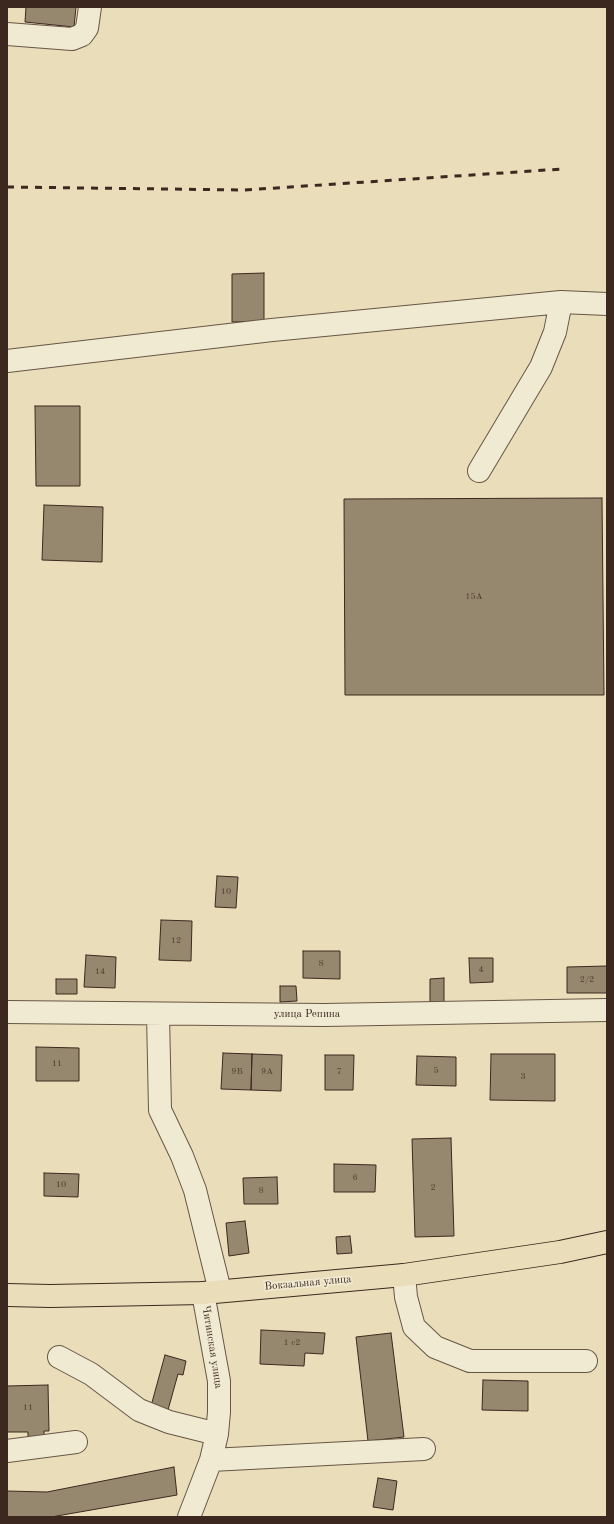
<!DOCTYPE html>
<meta charset="utf-8">
<style>
body{margin:0}
#map{position:relative;width:614px;height:1524px;overflow:hidden;background:#e9deb9;font-family:"Old Standard TT",serif}
canvas{display:block}
.frame{position:absolute;inset:0;border:8px solid #3c281f;pointer-events:none}
</style>
<div id="map">
<canvas width="614" height="1524"></canvas>
<div class="frame"></div>
</div>
<script>
const ctx = document.querySelector('canvas').getContext('2d');
ctx.lineJoin = 'round';
function fillPath(path, color) { ctx.fillStyle = color; ctx.fill(path, 'evenodd'); }
const shape = rows => new Path2D(rows.map(r => 'M' + r).join(''));
function trace(path, color, width, dash) { ctx.strokeStyle = color; ctx.lineWidth = width; ctx.lineCap = dash ? 'butt' : 'round'; ctx.setLineDash(dash || []); ctx.stroke(path); }
function drawText(font, color, halo, rows, align = 'center') {
  ctx.font = font + ' "Old Standard TT",serif'; ctx.lineWidth = 3.5; ctx.setLineDash([]); ctx.textBaseline = 'middle'; ctx.strokeStyle = halo; ctx.fillStyle = color; for (const [text, x, y, turn = 0] of rows) {
    ctx.save(); ctx.translate(x, y); ctx.rotate((+turn || 0) * Math.PI / 180); ctx.textAlign = isNaN(turn) ? turn : align; if (halo) ctx.strokeText(text, 0, 0); ctx.fillText(text, 0, 0); ctx.restore();
  }
}
const building = shape([
 [26,7,76,7,74,27,25,22,26,7],
 [264,273,264,321,232,322,232,274,264,273],
 [35,406,80,406,80,486,36,486,35,406],
 [602,498,604,695,345,695,344,499,602,498],
 [44,505,103,507,102,562,42,560,44,505],
 [217,876,238,877,236,908,215,907,217,876],
 [161,920,192,921,191,961,159,960,161,920],
 [303,951,340,951,340,979,303,978,303,951],
 [86,955,116,957,115,988,84,987,86,955],
 [469,958,493,958,493,982,470,983,469,958],
 [607,966,607,993,567,993,567,967,607,966],
 [444,978,444,1003,430,1003,430,979,444,978],
 [56,979,77,979,77,994,56,994,56,979],
 [280,986,296,986,297,1001,280,1002,280,986],
 [36,1047,79,1048,79,1081,36,1081,36,1047],
 [223,1053,252,1054,251,1090,221,1089,223,1053],
 [252,1054,282,1055,281,1091,251,1090,252,1054],
 [491,1054,555,1054,555,1101,490,1100,491,1054],
 [325,1055,354,1055,353,1090,325,1090,325,1055],
 [417,1056,456,1057,456,1086,416,1085,417,1056],
 [451,1138,454,1236,415,1237,412,1139,451,1138],
 [334,1164,376,1165,375,1192,334,1192,334,1164],
 [44,1173,79,1174,78,1197,44,1196,44,1173],
 [277,1177,278,1204,244,1204,243,1178,277,1177],
 [245,1221,249,1253,229,1256,226,1223,245,1221],
 [350,1236,352,1253,337,1254,336,1237,350,1236],
 [261,1330,325,1333,323,1354,305,1353,304,1366,260,1364,261,1330],
 [391,1333,404,1437,368,1441,356,1337,391,1333],
 [165,1355,186,1361,183,1375,178,1374,168,1410,151,1406,165,1355],
 [483,1380,528,1381,528,1411,482,1410,483,1380],
 [48,1385,49,1431,44,1431,44,1439,28,1440,28,1432,7,1432,7,1386,48,1385],
 [174,1467,177,1495,51,1517,7,1517,7,1491,47,1492,174,1467],
 [378,1478,397,1481,393,1510,373,1507,378,1478]
]);
const minor = shape([
 [7,34,72,39,82,35,87,28,90,7],
 [7,361,272,330,561,302,607,304],
 [479,471,541,367,555,332,561,302],
 [7,1012,324,1015,607,1010],
 [158,1014,160,1110,182,1156,195,1190,220,1291],
 [404,1275,406,1297,414,1327,435,1347,470,1361,586,1361],
 [59,1357,91,1374,139,1410,169,1422,217,1434],
 [7,1451,76,1442],
 [211,1460,424,1449],
 [189,1517,211,1460,217,1434,219,1412,219,1381,203,1293]
]);
const major = shape([
 [7,1295,50,1296,203,1293,404,1275,560,1252,607,1242]
]);
const rail = shape([
 [7,187,245,190,562,169]
]);
const numberNames = [
 ["15А",474,597],
 ["10",226,892],
 ["12",176,941],
 ["8",321,964],
 ["4",481,970],
 ["14",100,972],
 ["2/2",587,980],
 ["11",57,1064],
 ["5",436,1071],
 ["9Б",237,1072],
 ["9А",267,1072],
 ["7",339,1072],
 ["3",523,1077],
 ["6",355,1178],
 ["10",61,1185],
 ["2",433,1188],
 ["8",261,1191],
 ["1 с2",292,1343],
 ["11",28,1408]
];
const streetNames = [
 ["улица Репина",307,1014],
 ["Вокзальная улица",308,1283,-5],
 ["Читинская улица",212,1347,81]
];
fillPath(building, '#96876f');
trace(building, '#3c281f', 1);
trace(minor, '#675646', 24);
trace(major, '#3c281f', 24);
trace(minor, '#f1ead2', 22);
trace(major, '#e9deb9', 22);
trace(rail, '#3c281f', 3, [7, 7]);
drawText('9px', '#524033', null, numberNames);
drawText('11px', '#3c281f', '#f1ead2', streetNames);
</script>
